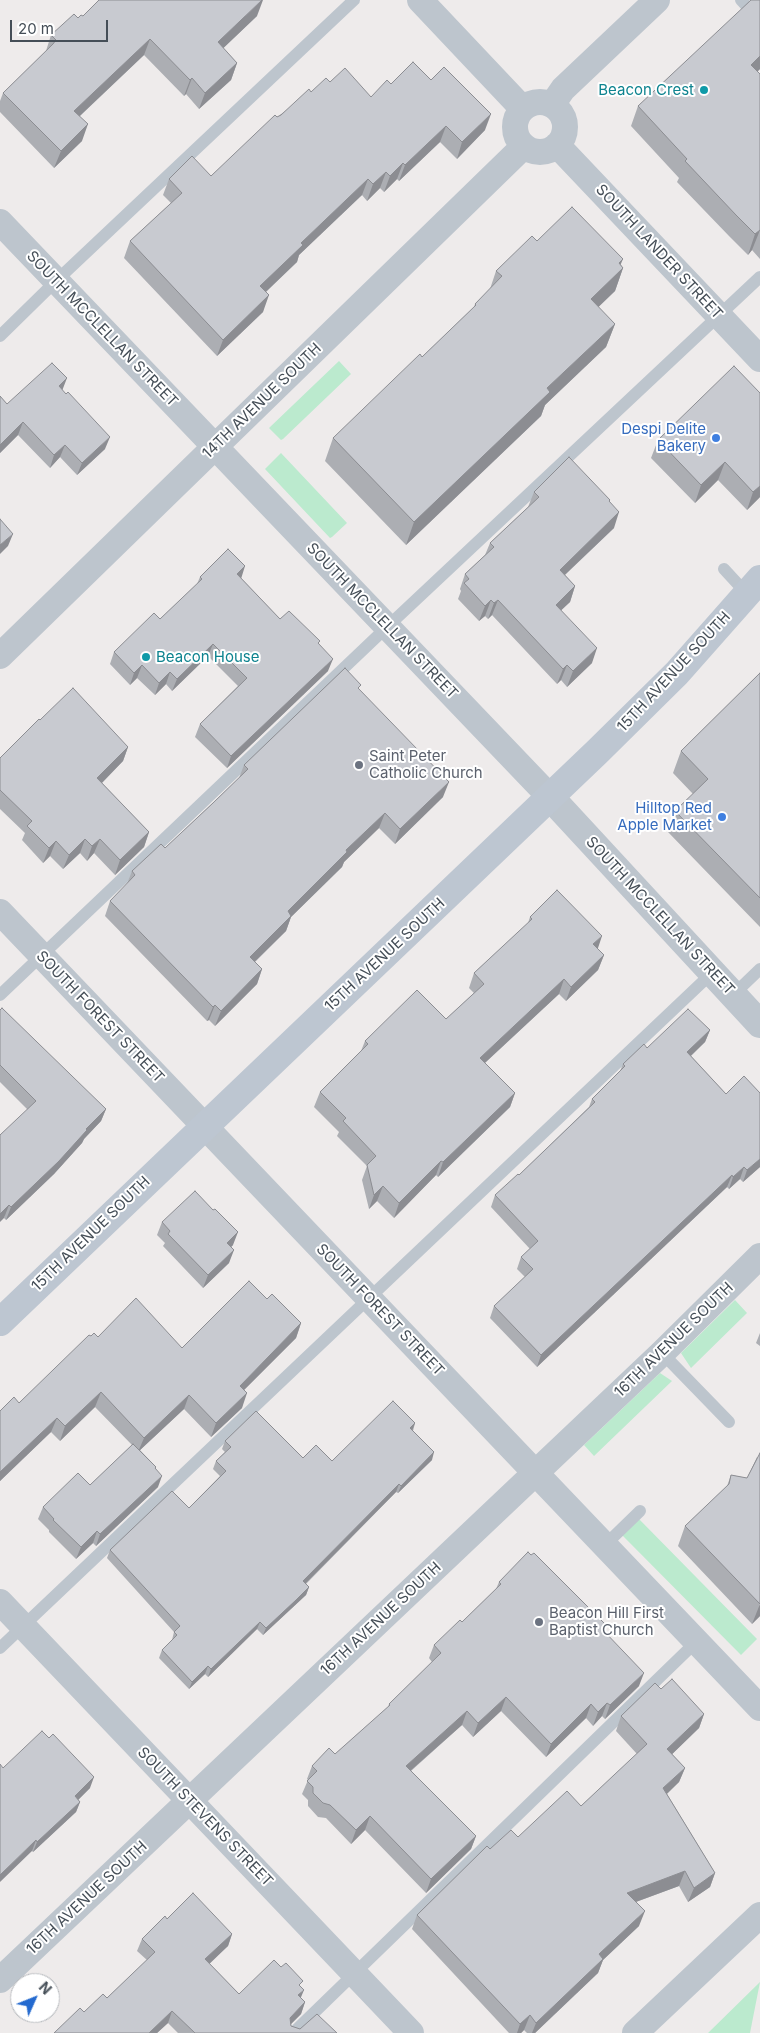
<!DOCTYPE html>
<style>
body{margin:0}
#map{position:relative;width:760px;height:2033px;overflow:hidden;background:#eeebeb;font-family:Inter,sans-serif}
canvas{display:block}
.north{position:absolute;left:10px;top:1973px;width:50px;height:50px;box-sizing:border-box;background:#fff;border:1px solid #b5b8bc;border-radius:50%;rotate:46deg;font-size:14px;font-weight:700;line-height:20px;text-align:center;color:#454e57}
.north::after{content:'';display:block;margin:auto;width:18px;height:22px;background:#246acf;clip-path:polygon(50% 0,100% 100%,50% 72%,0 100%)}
.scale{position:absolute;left:10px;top:20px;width:98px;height:22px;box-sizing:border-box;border:2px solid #454e57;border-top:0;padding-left:6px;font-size:15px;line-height:18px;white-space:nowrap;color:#454e57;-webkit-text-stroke:4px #fff;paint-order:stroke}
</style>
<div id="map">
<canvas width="760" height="2033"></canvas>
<div class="north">N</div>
<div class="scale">20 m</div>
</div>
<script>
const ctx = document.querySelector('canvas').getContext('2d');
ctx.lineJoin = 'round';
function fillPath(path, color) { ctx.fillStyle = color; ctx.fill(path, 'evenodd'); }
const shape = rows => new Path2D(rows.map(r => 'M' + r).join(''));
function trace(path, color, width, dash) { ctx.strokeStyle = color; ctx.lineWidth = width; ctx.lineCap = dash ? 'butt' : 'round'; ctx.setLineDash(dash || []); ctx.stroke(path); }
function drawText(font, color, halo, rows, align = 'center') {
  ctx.font = font + ' Inter,sans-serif'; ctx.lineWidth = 4; ctx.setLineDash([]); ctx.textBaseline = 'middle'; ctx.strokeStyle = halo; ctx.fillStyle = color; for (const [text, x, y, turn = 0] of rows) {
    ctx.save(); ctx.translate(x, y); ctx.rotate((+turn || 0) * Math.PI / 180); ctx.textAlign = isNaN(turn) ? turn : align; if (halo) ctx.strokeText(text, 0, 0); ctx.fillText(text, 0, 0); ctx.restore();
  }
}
const green = shape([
 [339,361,351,374,283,439,281,440,269,428],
 [281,453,347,523,332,537,330,538,265,469],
 [735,1300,747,1313,691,1368,681,1353],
 [660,1373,672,1381,594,1456,584,1445],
 [638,1518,757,1639,741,1655,622,1535],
 [760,1982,750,2033,708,2033]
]);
const service = shape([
 [741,0,752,12],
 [0,336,56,281,354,0],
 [724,569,747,594],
 [0,995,387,627,760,277],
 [733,995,760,969],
 [662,1353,729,1422],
 [605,1545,640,1511],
 [0,1648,713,972],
 [293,2033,697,1641]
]);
const minor = shape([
 [420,0,522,108],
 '515 127a25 25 0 1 1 50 0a25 25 0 1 1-50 0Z',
 [552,105,563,89,657,0],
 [557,145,760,359],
 [0,222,551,798],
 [0,656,524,146],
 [0,912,760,1708],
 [0,1602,411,2033],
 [0,1980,662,1353,760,1256],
 [635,2033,760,1915]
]);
const tertiary = shape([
 [551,798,760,1024]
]);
const secondary = shape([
 [0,1322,597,752,677,673,760,579]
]);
const wall = shape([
 [760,0,760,69,757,72,760,74,760,259,752,250,748,255,729,236,677,182,679,178,631,126,638,106],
 [83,16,257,16,223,48,237,63,231,80,199,109,186,94,184,96,144,55,80,116,82,141,54,168,0,112,0,101,3,93,46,51,51,35],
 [431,80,485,130,457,159,440,142,399,181,397,179,384,192,380,188,367,201,362,195,299,255,297,262,266,292,263,312,217,356,124,258,130,241,171,203,163,195,169,179,211,176,277,117,311,92,330,82,371,97,391,84],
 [537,241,621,265,623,268,615,291,598,307,615,324,606,347,545,405,541,416,406,545,325,461,333,438,422,357,474,307,475,304,490,289,496,271],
 [62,390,105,449,77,475,60,457,50,468,18,435,0,453,0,396,7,404],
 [760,393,760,497,747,510,718,480,695,503,651,458,658,440],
 [534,492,610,500,609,501,614,528,565,575,575,586,570,602,561,610,592,663,567,687,561,680,557,684,492,615,488,619,485,616,479,621,458,599,461,591,460,589,465,574,485,555,490,543,528,507],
 [200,577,241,578,280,619,319,644,328,671,227,768,195,737,200,724,238,686,208,656,172,691,166,684,155,695,137,678,130,685,110,664,114,652,160,619,197,584],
 [760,673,760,927,668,832,675,811,693,794,673,773,681,751],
 [359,690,443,797,395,844,379,828,344,862,342,867,291,917,286,931,255,962,262,969,257,984,215,1026,209,1020,207,1021,105,916,110,901,127,884,132,871,165,848,239,778,244,765],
 [40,720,128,747,123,761,102,783,149,832,144,847,115,875,94,853,87,861,80,853,63,869,50,856,43,863,22,840,25,833,0,809,0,758],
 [530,917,597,948,604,955,598,970,566,1001,559,994,485,1063,515,1093,510,1107,438,1177,436,1175,394,1218,377,1201,369,1209,362,1180,367,1166,337,1136,339,1132,314,1107,320,1092,361,1051,365,1041,446,1019,474,993,469,988,474,973,528,923],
 [0,1010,106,1109,101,1121,84,1139,82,1143,54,1174,6,1220,4,1218,27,1109,0,1082],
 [710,1030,705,1042,691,1056,726,1094,760,1093,760,1167,743,1182,740,1179,729,1189,727,1187,537,1367,490,1318,494,1306,525,1277,517,1269,521,1257,530,1249,491,1207,495,1195,519,1175,589,1107,592,1099,620,1071,623,1064,647,1048],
 [162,1222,233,1245,231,1247,229,1263,203,1288,163,1246,165,1243,157,1235],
 [267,1299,301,1323,296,1338,244,1390,242,1408,211,1437,184,1409,140,1450,156,1467,156,1469,158,1487,96,1546,93,1543,76,1559,49,1532,49,1530,38,1519,43,1507,90,1485,132,1445,95,1407,60,1441,51,1432,0,1481,0,1411,19,1403,91,1336,182,1348],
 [760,1333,760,1346,756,1343],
 [415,1423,413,1431,432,1460,398,1493,396,1492,306,1584,309,1587,306,1595,263,1635,257,1629,208,1677,205,1674,189,1689,159,1658,162,1650,172,1640,174,1632,107,1558,110,1550,189,1508,220,1476,213,1469,216,1461,225,1452,222,1449,225,1441,303,1458,332,1461],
 [757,1457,760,1616,752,1624,678,1546,685,1526,727,1486,731,1475,747,1478],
 [499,1582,606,1625,604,1631,639,1686,605,1719,602,1716,593,1726,586,1718,546,1757,501,1711,473,1737,462,1725,411,1771,476,1836,471,1849,426,1893,365,1830,351,1844,326,1818,318,1817,308,1806,308,1800,302,1794,308,1780,307,1779,312,1766,335,1754,388,1707,389,1704,432,1662,429,1658,434,1645,462,1622,496,1589],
 [661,1689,704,1714,699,1728,672,1754,685,1768,679,1782,667,1794,715,1873,710,1887,688,1902,679,1886,636,1902,639,1926,603,1960,598,1973,535,2033,527,2033,524,2030,521,2033,509,2033,412,1929,417,1915,490,1849,518,1837,581,1806,637,1754,616,1731,621,1716],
 [3,1768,90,1788,78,1800,80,1802,76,1812,33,1852,32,1851],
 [167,1919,232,1934,228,1946,209,1963,239,1994,301,1987,301,1998,305,2002,301,2014,291,2024,291,2026,300,2029,337,2033,178,2033,168,2023,157,2033,54,2033,84,2012,107,1998,147,1960,137,1951,142,1939]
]);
const shadedWall = shape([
 [262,0,263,0,257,16,212,59,218,42],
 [150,39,144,55,68,127,74,111],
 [760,56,760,69,743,85,751,65],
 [237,63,231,80,199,109,205,93],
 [192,78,186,94,184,96,190,80],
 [491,114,485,130,457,159,462,142],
 [88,124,82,141,54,168,61,151],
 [446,126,440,142,399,181,405,165],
 [403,163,397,179,384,192,390,176],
 [386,172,380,188,367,201,373,184],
 [368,179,362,195,299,255,297,262,255,302,260,286,301,243],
 [760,230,752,250,748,255,755,234],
 [623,259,617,273,623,268,615,291,582,323,591,299,619,263],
 [269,295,263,312,217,356,223,340],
 [615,324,606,347,545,405,541,416,406,545,414,522,547,388],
 [67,378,62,391,59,386],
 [23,422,18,435,0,453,0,445],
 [110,437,105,449,77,475,82,463],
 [65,445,60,457,50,468,54,455],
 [725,462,718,480,695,503,701,485],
 [760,486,760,497,747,510,753,492],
 [619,512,614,528,554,585,560,570],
 [13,534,8,546,0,554,0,545],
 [245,566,241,579,237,574],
 [575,586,570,602,551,620,556,605],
 [491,600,485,616,479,621,485,606],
 [498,600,492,615,488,619,494,603],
 [213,644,208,656,172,691,177,679],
 [597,648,592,663,567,687,573,671],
 [333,659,328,671,227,768,231,756],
 [142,665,137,678,130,685,134,673],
 [567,665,561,680,557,684,563,669],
 [170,672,166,684,155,695,159,683],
 [128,747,123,761,92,793,97,778],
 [449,782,443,797,395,844,400,829],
 [385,813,379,828,344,862,342,867,291,917,286,931,244,972,250,957,288,911,346,850],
 [149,832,144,847,115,875,120,860],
 [85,839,80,853,63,869,69,855],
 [100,839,94,853,87,861,92,846],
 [56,841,50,856,43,863,49,848],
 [602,936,597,951,593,944],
 [604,955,598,970,566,1001,571,987],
 [262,969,257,984,215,1026,221,1011],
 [564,979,559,994,475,1072,480,1058],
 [215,1005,209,1020,207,1021,213,1007],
 [710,1030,705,1042,682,1064,687,1052],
 [515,1093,510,1107,438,1177,443,1162],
 [106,1109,101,1121,84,1139,82,1143,54,1174,6,1220,11,1207,86,1129],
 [760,1159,760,1167,743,1182,747,1170],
 [441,1161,436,1175,394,1218,399,1203],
 [744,1167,740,1179,729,1189,733,1177],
 [732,1175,727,1187,537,1367,541,1355],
 [383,1186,377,1201,369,1209,374,1195],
 [9,1205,4,1218,0,1222,0,1214],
 [238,1232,233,1245,222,1256,227,1243],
 [234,1250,229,1263,203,1288,208,1275],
 [301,1323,296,1338,234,1400,240,1386],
 [101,1392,95,1407,60,1441,65,1426],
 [247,1393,242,1408,211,1437,216,1423],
 [189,1395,184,1409,138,1452,144,1438],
 [57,1418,51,1432,0,1481,0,1472],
 [415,1423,412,1431,410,1428],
 [434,1452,432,1460,398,1493,401,1486],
 [162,1476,158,1487,96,1546,100,1534],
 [399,1484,396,1492,300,1589,303,1581],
 [97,1531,93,1543,76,1559,81,1547],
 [309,1587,306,1595,263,1635,266,1628],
 [760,1604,760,1616,752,1624],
 [260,1622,257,1629,208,1677,211,1669],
 [208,1666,205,1674,189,1689,192,1682],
 [644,1673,639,1686,605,1719,610,1705],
 [506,1697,501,1711,473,1737,478,1723],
 [607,1703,602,1716,593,1726,598,1712],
 [591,1704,586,1718,546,1757,551,1744],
 [467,1711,462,1725,401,1779,406,1766],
 [704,1714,699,1728,662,1764,667,1749],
 [685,1768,679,1782,658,1802,663,1788],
 [94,1777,90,1788,71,1807,75,1796],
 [80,1802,76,1812,33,1852,37,1842],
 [370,1816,365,1830,351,1844,356,1830],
 [476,1836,471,1849,426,1893,431,1879],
 [36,1840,32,1851,0,1882,0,1875],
 [685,1871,679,1886,622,1907,627,1893],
 [715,1873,710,1887,688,1902,694,1888],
 [645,1911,639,1926,603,1960,598,1973,535,2033,532,2033,536,2023,599,1954],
 [232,1934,228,1946,201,1972,205,1959],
 [304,1990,299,2002,298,1995],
 [305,2002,301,2014,285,2030,290,2018],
 [172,2011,168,2023,157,2033,149,2033],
 [530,2015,524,2030,521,2033,517,2033,520,2024]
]);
const building = shape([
 [99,0,262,0,218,42,237,63,205,93,192,78,190,80,150,39,74,111,88,124,61,151,3,93,53,44,56,40,51,35,74,14,78,18,81,15,83,16,99,0],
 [751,0,760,0,760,56,751,65,760,74,760,230,755,234,736,215,685,161,687,159,638,106,751,0],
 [413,62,431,80,444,67,491,114,462,142,446,126,405,165,403,163,390,176,386,172,373,184,368,179,301,243,303,245,260,286,269,295,223,340,130,241,182,193,169,179,192,156,211,176,275,115,277,117,281,115,309,89,311,92,326,78,330,82,345,68,371,97,387,80,391,84,413,62],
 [572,207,623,259,619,263,623,268,591,299,615,324,547,388,550,392,414,522,333,438,420,354,422,357,476,305,475,304,502,276,496,271,532,236,537,241,572,207],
 [52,363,67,378,59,386,66,394,68,392,110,437,82,463,65,445,54,455,23,422,0,445,0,396,7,404,52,363],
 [734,366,760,393,760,486,753,492,725,462,701,485,658,440,734,366],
 [569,457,610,500,609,501,619,512,560,570,575,586,556,605,597,648,573,671,567,665,563,669,498,600,494,603,491,600,485,606,464,583,469,579,465,574,494,547,490,543,539,497,534,492,569,457],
 [0,519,13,534,0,545,0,519],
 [228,549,245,566,237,574,280,619,289,611,320,641,318,643,333,659,231,756,200,724,247,678,213,644,177,679,170,672,159,683,142,665,134,673,114,652,154,613,160,619,202,579,200,577,228,549],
 [345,668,361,685,358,688,449,782,400,829,385,813,346,850,347,852,288,911,291,916,250,957,262,969,221,1011,215,1005,213,1007,110,901,135,875,132,871,161,844,165,848,213,803,248,769,244,765,345,668],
 [760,673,760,898,675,811,708,779,681,751,760,673],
 [73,688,128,747,97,778,149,832,120,860,100,839,92,846,85,839,69,855,56,841,49,848,27,826,32,821,0,790,0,758,39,719,40,720,73,688],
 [557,890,602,936,593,944,604,955,571,987,564,979,480,1058,515,1093,443,1162,441,1161,399,1203,383,1186,374,1195,367,1165,376,1156,343,1121,346,1118,320,1092,368,1044,365,1041,417,990,446,1019,484,984,474,973,532,919,530,917,557,890],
 [2,1008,106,1109,86,1129,87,1130,59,1161,11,1207,9,1205,0,1214,0,1135,36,1101,0,1065,0,1010,2,1008],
 [688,1009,710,1030,687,1052,726,1094,744,1076,760,1093,760,1159,747,1170,744,1167,733,1177,732,1175,541,1355,494,1306,533,1269,521,1257,538,1241,495,1195,518,1174,519,1175,595,1102,592,1099,625,1066,623,1064,644,1044,647,1048,688,1009],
 [195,1191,213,1210,215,1209,238,1232,227,1243,234,1250,208,1275,168,1234,170,1231,162,1222,195,1191],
 [249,1281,267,1299,272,1294,301,1323,240,1386,247,1393,216,1423,189,1395,144,1438,101,1392,65,1426,57,1418,0,1472,0,1411,14,1397,19,1403,89,1335,91,1336,94,1333,98,1337,136,1298,182,1348,249,1281],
 [393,1401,415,1423,410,1428,434,1452,401,1486,399,1484,303,1581,309,1587,296,1600,266,1628,260,1622,211,1669,208,1666,192,1682,162,1650,177,1635,174,1632,180,1626,110,1550,172,1491,189,1508,226,1471,216,1461,231,1447,225,1441,256,1411,303,1458,316,1445,332,1461,393,1401],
 [133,1444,156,1467,155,1468,162,1476,100,1534,97,1531,81,1547,53,1520,54,1519,43,1507,78,1473,90,1485,133,1444],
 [760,1453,760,1604,685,1526,729,1484,731,1475,747,1478,760,1453],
 [528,1552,531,1555,534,1553,606,1625,602,1629,644,1673,610,1705,607,1703,598,1712,591,1704,551,1744,506,1697,478,1723,467,1711,406,1766,476,1836,431,1879,370,1816,356,1830,330,1805,323,1803,313,1793,313,1787,307,1781,317,1771,312,1766,329,1748,335,1754,390,1705,389,1704,441,1653,434,1645,460,1620,462,1622,501,1584,499,1582,528,1552],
 [672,1679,704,1714,667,1749,685,1768,663,1788,715,1873,694,1888,685,1871,627,1893,645,1911,599,1954,603,1959,536,2023,530,2015,520,2024,417,1915,487,1846,490,1849,511,1830,518,1837,567,1791,581,1806,647,1744,621,1716,655,1683,661,1689,672,1679],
 [42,1731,49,1738,53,1734,94,1777,75,1796,80,1802,37,1842,36,1840,0,1875,0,1764,3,1768,42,1731],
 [193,1893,232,1934,205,1959,239,1994,274,1960,281,1967,286,1963,303,1981,299,1985,304,1990,298,1995,305,2002,290,2018,291,2026,300,2029,317,2014,337,2033,195,2033,172,2011,149,2033,54,2033,80,2008,84,2012,103,1994,107,1998,155,1952,142,1939,165,1916,167,1919,193,1893]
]);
const markers = [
 [704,90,5,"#0f9aa8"],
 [716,438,5,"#3f7fe0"],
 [146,657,5,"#0f9aa8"],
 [359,765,5,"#6b7280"],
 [722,817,5,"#3f7fe0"],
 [539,1622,5,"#6b7280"]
];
const cultureNames = [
 ["Beacon Crest",694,90],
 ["Beacon House",156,657,"left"]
];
const streetNames = [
 ["SOUTH LANDER STREET",659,252,47],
 ["SOUTH MCCLELLAN STREET",102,329,46],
 ["14TH AVENUE SOUTH",262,401,-44],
 ["SOUTH MCCLELLAN STREET",382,621,46],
 ["15TH AVENUE SOUTH",674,672,-47],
 ["SOUTH MCCLELLAN STREET",660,916,47],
 ["15TH AVENUE SOUTH",385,955,-43],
 ["SOUTH FOREST STREET",100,1017,46],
 ["15TH AVENUE SOUTH",91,1234,-44],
 ["SOUTH FOREST STREET",380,1310,46],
 ["16TH AVENUE SOUTH",674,1340,-44],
 ["16TH AVENUE SOUTH",381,1619,-43],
 ["SOUTH STEVENS STREET",205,1817,46],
 ["16TH AVENUE SOUTH",87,1898,-43]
];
const shopNames = [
 ["Despi Delite",706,429],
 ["Bakery",706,446],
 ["Hilltop Red",712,808],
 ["Apple Market",712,825]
];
const worshipNames = [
 ["Saint Peter",369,756],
 ["Catholic Church",369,773],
 ["Beacon Hill First",549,1613],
 ["Baptist Church",549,1630]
];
fillPath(green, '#bbeace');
trace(service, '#bdc5cd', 12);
trace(minor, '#bdc5cd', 26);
trace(tertiary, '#bdc5cd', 28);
trace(secondary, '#bdc6d1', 28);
fillPath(wall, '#acaeb3');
fillPath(shadedWall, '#8c8d92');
fillPath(building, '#c8cad0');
trace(building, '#8c8d92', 1);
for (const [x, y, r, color] of markers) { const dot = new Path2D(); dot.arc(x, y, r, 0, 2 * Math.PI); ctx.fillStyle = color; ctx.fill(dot); trace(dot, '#fff', 2); }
drawText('15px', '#0d838f', '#fff', cultureNames, 'right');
drawText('15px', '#454e57', '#fff', streetNames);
drawText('15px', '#366cbe', '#fff', shopNames, 'right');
drawText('15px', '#5b616d', '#fff', worshipNames, 'left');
</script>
